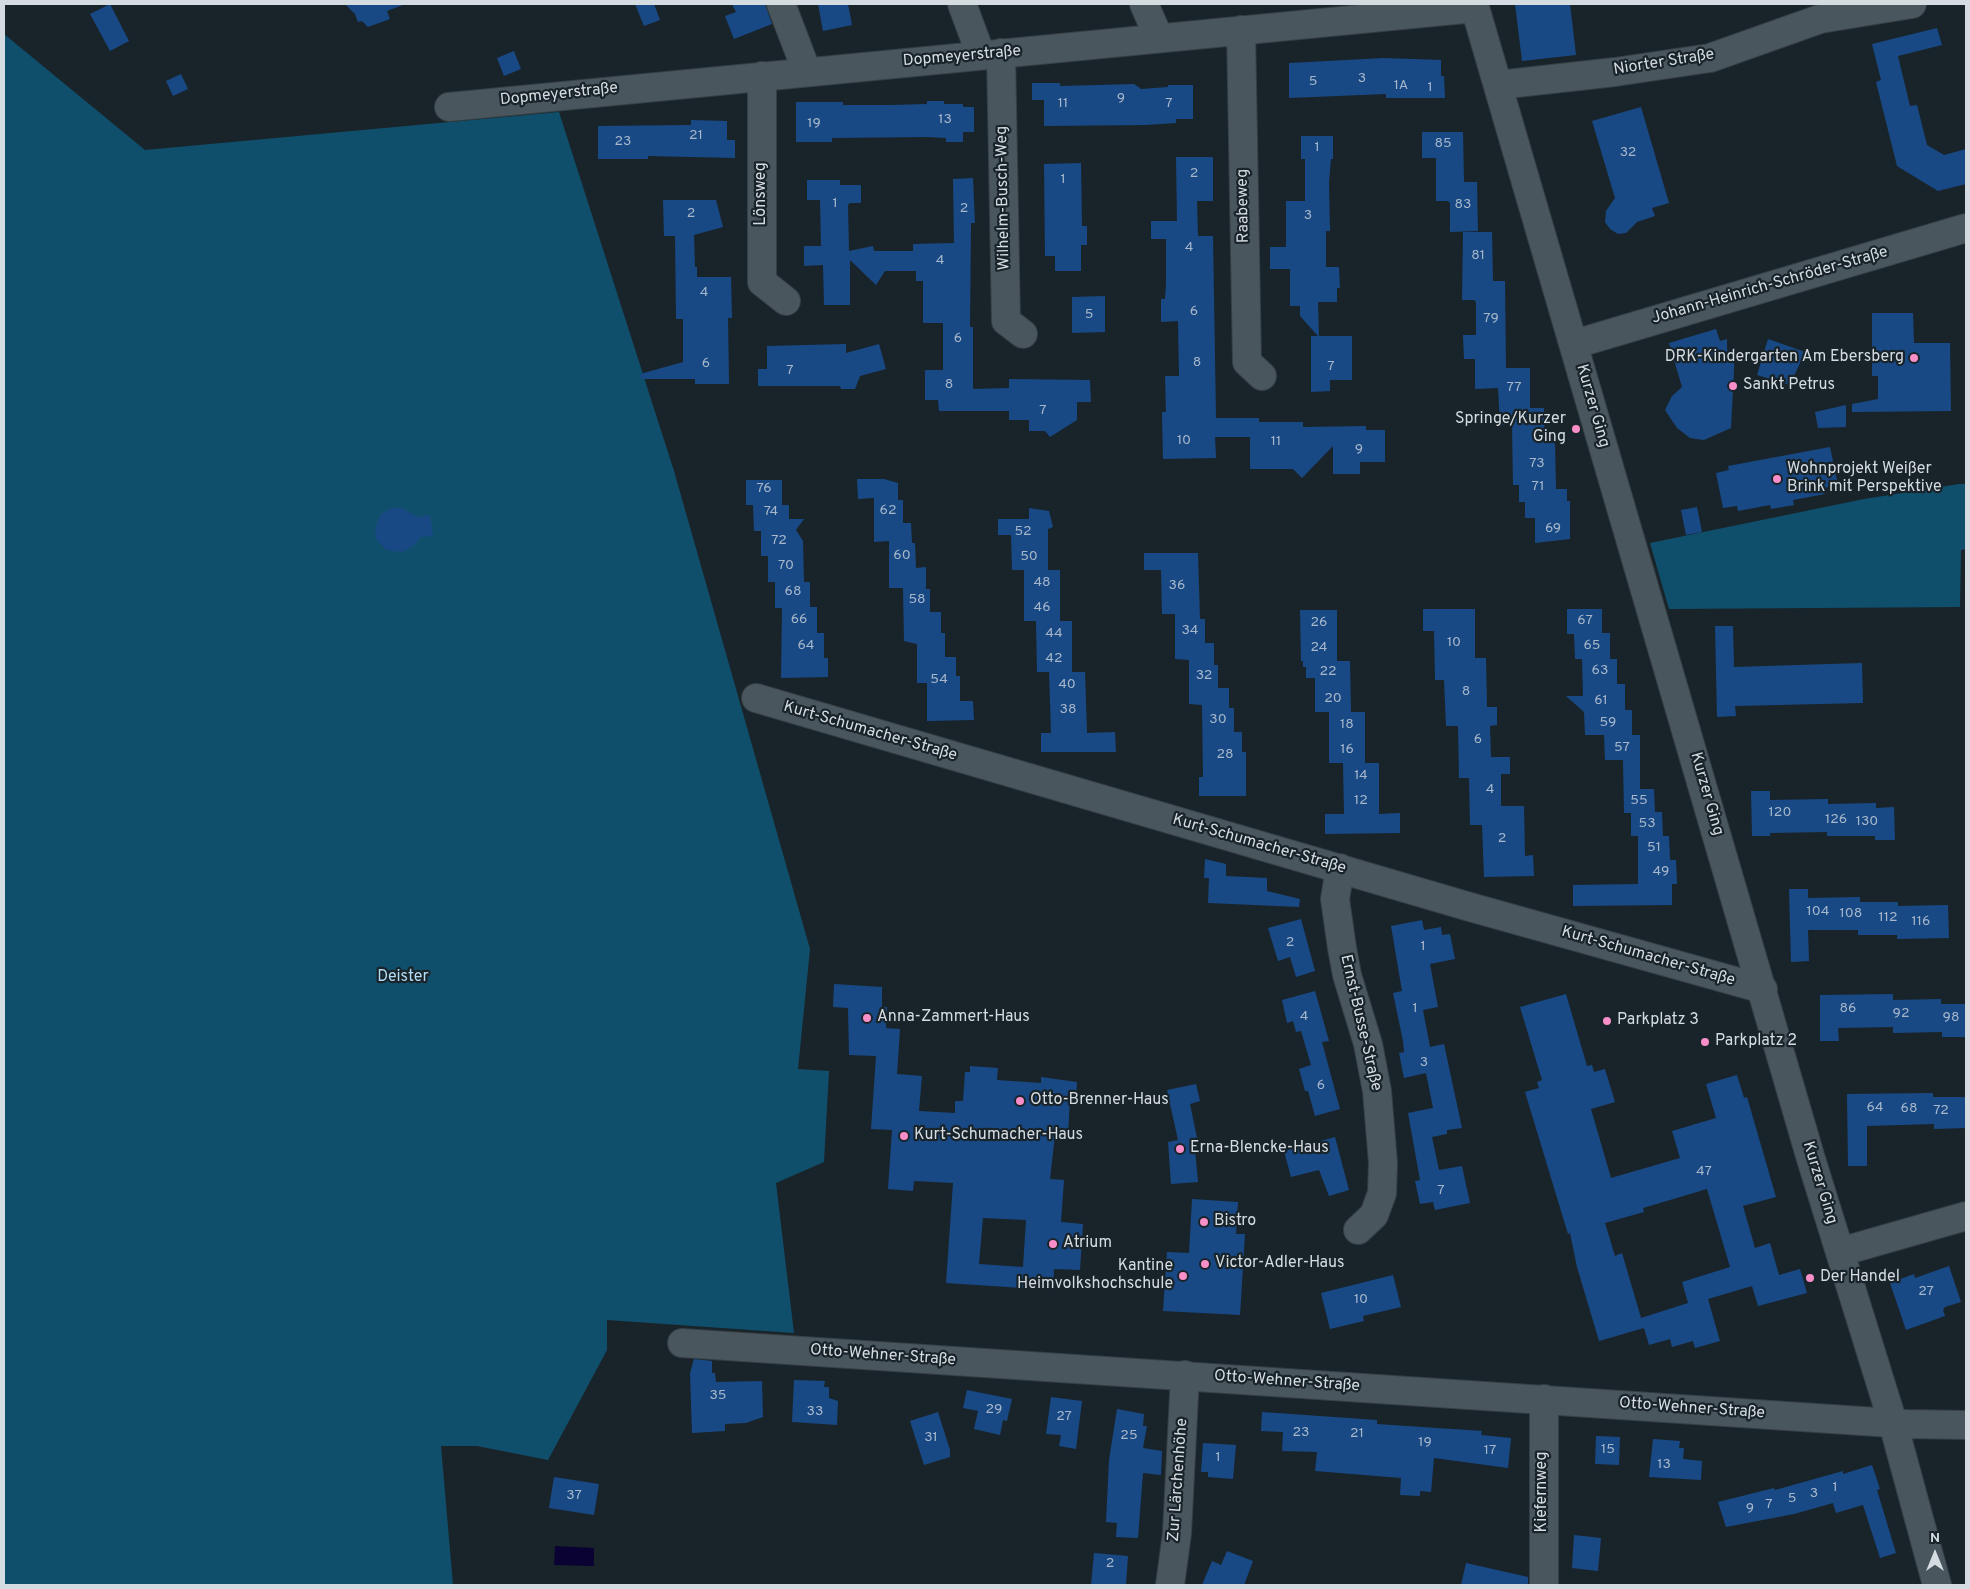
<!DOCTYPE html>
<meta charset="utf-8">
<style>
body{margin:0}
#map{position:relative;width:1970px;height:1589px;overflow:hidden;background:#19242a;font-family:Overpass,sans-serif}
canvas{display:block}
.frame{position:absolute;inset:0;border:5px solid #d5dce1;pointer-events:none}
.north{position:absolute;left:1910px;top:1529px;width:50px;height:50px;-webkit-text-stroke:4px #19242a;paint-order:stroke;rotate:0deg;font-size:14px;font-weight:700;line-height:20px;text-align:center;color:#d5dce1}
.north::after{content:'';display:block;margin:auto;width:18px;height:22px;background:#d5dce1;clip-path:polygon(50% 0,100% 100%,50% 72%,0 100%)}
</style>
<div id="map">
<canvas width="1970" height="1589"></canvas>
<div class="frame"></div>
<div class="north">N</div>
</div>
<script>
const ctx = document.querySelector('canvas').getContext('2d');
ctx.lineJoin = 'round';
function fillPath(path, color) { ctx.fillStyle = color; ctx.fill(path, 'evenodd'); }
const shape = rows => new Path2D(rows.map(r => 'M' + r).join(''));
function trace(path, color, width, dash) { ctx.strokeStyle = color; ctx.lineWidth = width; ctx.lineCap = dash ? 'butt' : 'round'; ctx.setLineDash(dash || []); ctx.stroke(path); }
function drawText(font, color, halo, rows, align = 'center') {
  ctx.font = font + ' Overpass,sans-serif'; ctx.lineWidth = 4.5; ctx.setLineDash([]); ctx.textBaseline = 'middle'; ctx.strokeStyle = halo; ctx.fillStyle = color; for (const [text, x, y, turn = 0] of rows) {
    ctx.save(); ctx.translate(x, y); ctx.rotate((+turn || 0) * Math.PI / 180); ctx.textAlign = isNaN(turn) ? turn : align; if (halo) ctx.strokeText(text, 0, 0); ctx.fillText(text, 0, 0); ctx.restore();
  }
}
const green = shape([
 [4,34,145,150,559,112,674,471,810,949,798,1069,829,1071,824,1162,776,1183,794,1333,607,1320,607,1350,548,1460,477,1446,441,1446,453,1585,4,1585],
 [1959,484,1966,484,1966,549,1961,550,1960,607,1669,609,1650,543,1864,499]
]);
const water = shape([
 [555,1546,594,1548,594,1566,554,1565]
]);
const building = shape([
 [110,4,129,41,110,51,90,14],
 [345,4,402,4,403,5,387,11,390,19,368,27,362,21,358,22,355,14],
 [635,4,654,4,660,20,644,26],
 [732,4,765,4,772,24,734,39,725,16,736,12],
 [818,4,848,4,852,25,823,31],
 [1515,4,1570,4,1576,55,1522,61],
 [1937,28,1942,45,1898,56,1910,106,1917,105,1927,145,1944,155,1966,149,1966,184,1938,191,1897,166,1876,82,1881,80,1872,44],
 [514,51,521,69,504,76,497,58],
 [1384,58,1441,60,1441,76,1444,76,1445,98,1386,98,1386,94,1289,98,1289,63],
 [181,74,188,89,173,96,166,81],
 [1032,83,1060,83,1060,86,1134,84,1141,89,1168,87,1168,85,1193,85,1193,119,1176,119,1176,123,1146,125,1044,126,1044,100,1032,100],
 [927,101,944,101,944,104,963,104,963,107,974,107,974,132,963,132,963,142,946,142,946,138,928,137,832,138,832,142,796,142,796,102,843,102,843,105,890,105,927,104],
 [1641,107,1669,203,1652,208,1655,216,1637,222,1626,233,1618,234,1610,229,1605,222,1606,211,1615,198,1592,121],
 [691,120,727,121,727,140,735,140,735,158,648,156,648,159,598,159,598,126,691,125],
 [1422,132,1463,132,1464,182,1477,182,1478,231,1450,232,1450,203,1448,201,1436,201,1436,158,1422,158],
 [1301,136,1333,136,1333,159,1331,159,1329,182,1330,231,1326,231,1326,267,1339,267,1340,288,1337,288,1337,302,1318,302,1319,336,1352,336,1352,380,1330,380,1330,391,1311,392,1311,336,1318,336,1300,316,1300,306,1290,306,1290,269,1270,269,1270,247,1286,247,1286,201,1305,201,1305,159,1301,159],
 [1176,157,1213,157,1213,201,1197,201,1198,236,1213,236,1216,418,1259,418,1259,422,1303,422,1303,427,1366,426,1366,430,1385,430,1385,462,1360,462,1360,474,1333,474,1333,446,1302,478,1293,469,1250,469,1250,437,1215,437,1216,458,1163,459,1162,412,1166,412,1165,376,1179,376,1178,321,1161,322,1161,299,1165,299,1166,285,1166,239,1151,239,1151,221,1177,221],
 [1081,163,1082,226,1087,226,1087,245,1081,245,1081,271,1055,271,1055,256,1045,256,1044,164],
 [973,178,975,223,971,223,970,327,973,327,973,389,1009,388,1009,379,1090,380,1091,402,1077,402,1077,420,1050,437,1045,431,1029,431,1029,420,1009,420,1009,411,939,411,938,400,925,400,925,370,943,370,943,323,923,323,923,281,916,281,916,271,885,271,876,285,850,260,850,305,824,305,823,265,804,266,804,246,821,246,820,200,807,200,807,180,840,180,840,185,861,185,861,203,850,203,848,205,849,251,873,246,874,251,913,251,913,244,954,243,953,179],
 [663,200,716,200,723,227,694,235,695,267,697,267,697,277,731,277,732,318,728,318,729,384,695,384,695,379,641,379,640,374,683,362,683,319,676,319,675,236,664,236],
 [1463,232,1492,232,1493,281,1505,281,1506,368,1530,368,1530,408,1544,408,1545,443,1555,443,1556,489,1567,489,1567,501,1570,501,1570,539,1535,543,1535,518,1525,518,1525,502,1519,502,1519,485,1513,485,1512,425,1500,425,1498,388,1475,389,1475,359,1464,359,1463,335,1476,335,1476,302,1474,300,1462,300],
 [1105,296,1105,332,1072,333,1072,297],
 [1872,313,1913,313,1914,343,1950,343,1951,411,1852,412,1852,404,1878,399,1878,376,1872,376],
 [1716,329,1720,341,1727,339,1727,350,1735,350,1731,428,1704,440,1690,438,1677,428,1665,410,1672,396,1682,387,1669,343],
 [1768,339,1805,352,1790,385,1757,375],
 [846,344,846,353,879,344,886,369,860,376,855,389,841,389,840,386,758,386,758,369,767,369,767,346],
 [1846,405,1846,427,1818,428,1815,412],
 [1830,447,1838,485,1824,488,1825,494,1793,500,1794,505,1771,509,1770,505,1738,511,1737,506,1723,508,1716,473,1729,470,1728,466],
 [857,479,884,479,898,483,898,500,903,500,903,523,911,523,912,543,915,543,916,568,926,567,926,589,930,589,930,612,941,612,941,633,945,633,945,657,956,657,956,676,960,676,960,701,973,701,974,720,927,721,927,683,917,683,917,644,904,641,903,588,889,588,889,541,874,542,874,498,858,499],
 [746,480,782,480,782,505,789,505,789,519,804,519,796,530,803,541,804,582,810,582,810,607,817,607,817,633,824,633,824,658,828,658,828,677,781,678,782,608,775,608,775,582,768,582,768,556,761,556,761,531,754,531,753,505,746,505],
 [1697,507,1702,532,1686,535,1681,510],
 [391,508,402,508,417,517,430,515,433,536,421,537,413,546,402,552,386,550,376,539,375,529,381,514],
 [1029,508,1049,511,1053,527,1048,529,1048,570,1060,570,1060,621,1072,621,1072,672,1085,672,1087,733,1115,732,1116,752,1041,752,1041,733,1051,733,1049,672,1037,672,1036,621,1024,621,1024,570,1012,570,1011,535,998,535,998,519,1029,519],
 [1144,553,1198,553,1200,619,1205,619,1205,643,1214,643,1214,665,1218,665,1218,688,1229,688,1229,708,1234,708,1234,732,1242,732,1242,752,1246,752,1246,796,1199,796,1199,777,1203,777,1202,705,1189,704,1189,660,1175,659,1175,614,1162,614,1161,570,1144,570],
 [1423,609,1475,609,1475,658,1486,658,1487,707,1497,707,1497,725,1490,726,1491,757,1510,757,1510,774,1501,774,1501,806,1524,806,1525,856,1533,855,1534,876,1484,877,1482,825,1470,825,1469,778,1459,778,1458,726,1446,726,1444,680,1435,680,1434,631,1423,631],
 [1567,609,1602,609,1602,633,1610,633,1610,659,1617,659,1617,684,1625,684,1625,710,1632,710,1632,735,1640,735,1640,789,1654,789,1655,812,1662,812,1663,836,1669,836,1670,860,1676,860,1677,884,1672,884,1672,905,1573,906,1573,885,1638,884,1638,836,1631,836,1631,813,1624,813,1623,760,1605,760,1604,735,1585,735,1584,712,1566,696,1583,696,1582,659,1575,659,1574,634,1567,634],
 [1300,610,1337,610,1337,661,1350,661,1351,712,1365,712,1365,763,1379,763,1379,814,1400,813,1400,833,1325,834,1325,814,1344,814,1343,763,1329,763,1329,712,1315,712,1315,678,1306,678,1306,667,1303,667,1303,661,1301,661],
 [1715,626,1733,626,1734,667,1862,663,1863,703,1735,706,1736,716,1717,717],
 [1751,791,1770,791,1770,800,1828,799,1828,804,1876,803,1876,808,1894,807,1895,840,1875,840,1875,836,1827,836,1827,832,1770,833,1770,836,1752,836],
 [1205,859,1226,864,1226,876,1267,878,1267,891,1300,899,1299,907,1208,903,1209,878,1204,878],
 [1789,889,1808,889,1808,898,1860,897,1860,902,1898,902,1898,906,1948,905,1949,938,1897,939,1897,935,1858,935,1858,930,1808,930,1809,961,1791,962],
 [1301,919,1315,971,1296,977,1290,957,1278,961,1268,928],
 [1422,920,1424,930,1441,927,1442,935,1450,934,1455,959,1430,964,1438,1007,1423,1010,1430,1047,1444,1044,1462,1128,1447,1130,1447,1134,1432,1137,1439,1170,1462,1166,1470,1203,1435,1210,1433,1202,1420,1204,1415,1181,1420,1180,1408,1113,1433,1108,1426,1073,1404,1078,1399,1053,1404,1052,1403,1041,1393,993,1402,991,1391,926],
 [834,984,882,987,882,1007,887,1007,886,1028,900,1029,897,1074,922,1076,919,1111,955,1113,955,1101,963,1101,965,1072,970,1072,970,1066,998,1068,997,1080,1041,1083,1041,1077,1077,1082,1076,1099,1070,1099,1068,1136,1055,1135,1050,1179,1064,1180,1061,1222,1083,1224,1080,1270,1054,1269,1053,1290,946,1283,953,1183,914,1181,913,1191,888,1189,892,1130,871,1129,876,1056,849,1055,848,1008,833,1007],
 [983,1218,1026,1220,1023,1267,979,1264],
 [1315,991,1329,1041,1322,1042,1340,1109,1315,1116,1308,1091,1305,1091,1299,1069,1311,1065,1301,1031,1296,1032,1293,1021,1287,1023,1282,1000],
 [1566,994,1587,1066,1592,1065,1594,1072,1605,1069,1615,1102,1591,1109,1611,1178,1680,1158,1672,1131,1716,1118,1706,1084,1737,1075,1744,1098,1747,1097,1776,1197,1743,1206,1755,1248,1770,1243,1779,1275,1800,1269,1807,1293,1758,1306,1752,1286,1708,1299,1720,1341,1695,1348,1693,1341,1672,1347,1670,1339,1649,1345,1641,1318,1688,1303,1682,1282,1730,1267,1707,1189,1643,1208,1644,1212,1605,1223,1615,1256,1622,1253,1644,1328,1599,1341,1577,1267,1570,1233,1568,1234,1525,1092,1539,1088,1537,1082,1542,1080,1520,1007],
 [1893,994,1893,1000,1941,999,1941,1004,1966,1004,1966,1037,1942,1037,1942,1032,1893,1033,1893,1027,1838,1028,1839,1041,1820,1041,1820,995],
 [1196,1084,1200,1101,1190,1104,1197,1138,1194,1138,1198,1182,1171,1184,1168,1142,1178,1140,1167,1090],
 [1933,1093,1933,1097,1966,1097,1966,1128,1934,1129,1934,1124,1867,1126,1867,1166,1848,1166,1847,1094],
 [1335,1137,1349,1190,1329,1196,1319,1170,1291,1177,1284,1151],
 [1192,1199,1238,1202,1236,1234,1245,1234,1240,1315,1163,1311,1167,1252,1189,1253],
 [1949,1266,1961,1302,1945,1307,1943,1310,1945,1316,1906,1330,1890,1283,1914,1274,1915,1278],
 [1393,1275,1401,1307,1363,1316,1364,1321,1330,1329,1321,1293],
 [694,1359,712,1361,712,1373,715,1373,716,1382,762,1381,763,1417,746,1423,725,1424,725,1431,692,1433,690,1373],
 [794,1380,825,1381,824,1387,829,1387,829,1398,838,1401,837,1425,792,1422],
 [967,1390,1012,1399,1007,1421,1003,1420,1000,1435,974,1429,978,1411,963,1408],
 [1051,1397,1082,1401,1076,1449,1059,1446,1061,1435,1046,1434],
 [1117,1409,1144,1414,1143,1426,1147,1426,1143,1448,1162,1451,1161,1475,1143,1473,1138,1538,1116,1537,1117,1523,1106,1522,1109,1460],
 [938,1412,950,1450,950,1457,924,1465,910,1421],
 [1262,1412,1377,1420,1377,1424,1482,1431,1481,1435,1511,1438,1508,1468,1434,1458,1431,1492,1420,1491,1420,1496,1400,1495,1401,1478,1315,1471,1317,1452,1282,1451,1283,1432,1261,1431],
 [1596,1436,1620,1437,1619,1465,1595,1464],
 [1653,1439,1680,1441,1679,1448,1684,1448,1683,1459,1702,1461,1701,1480,1649,1477],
 [1203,1443,1236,1445,1233,1479,1208,1477,1208,1472,1201,1472],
 [1872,1465,1880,1489,1877,1490,1896,1553,1880,1558,1863,1505,1836,1513,1833,1503,1794,1514,1726,1527,1718,1502,1774,1488,1775,1490,1843,1471,1843,1474],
 [554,1477,599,1484,594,1515,549,1508],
 [1574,1535,1601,1538,1598,1571,1572,1568],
 [1227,1551,1253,1561,1244,1585,1202,1585,1212,1561,1221,1565],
 [1094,1553,1128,1556,1126,1585,1091,1585],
 [1466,1563,1528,1577,1528,1585,1461,1585]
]);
const minor = shape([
 [781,4,807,72],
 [962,4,981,55],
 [1144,4,1159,38],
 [1474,4,1811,1159,1893,1423,1937,1585],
 [1241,30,1247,362,1262,376],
 [1001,53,1006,321,1023,334],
 [762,76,762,282,786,301],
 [1498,85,1615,72,1710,58,1820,19,1912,4],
 [449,107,1475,8],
 [1575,344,1966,228],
 [756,698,1470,907,1763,989],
 [1340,868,1335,899,1342,948,1347,975,1368,1044,1377,1091,1383,1163,1382,1193,1374,1215,1358,1230],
 [1840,1252,1966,1216],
 [682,1343,1907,1424,1966,1425],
 [1544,1399,1544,1585],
 [1170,1585,1177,1533,1185,1375]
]);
const markers = [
 [1914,358,5,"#f98fc9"],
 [1733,386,5,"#f98fc9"],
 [1576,429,5,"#f98fc9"],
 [1777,479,5,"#f98fc9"],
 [867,1018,5,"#f98fc9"],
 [1607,1021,5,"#f98fc9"],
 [1705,1042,5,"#f98fc9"],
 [1020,1101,5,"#f98fc9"],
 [904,1136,5,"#f98fc9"],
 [1180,1149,5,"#f98fc9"],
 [1204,1222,5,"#f98fc9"],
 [1053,1244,5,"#f98fc9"],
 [1205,1264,5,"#f98fc9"],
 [1183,1276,5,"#f98fc9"],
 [1810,1278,5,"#f98fc9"]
];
const numberNames = [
 ["3",1362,79],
 ["5",1313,82],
 ["1A",1401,86],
 ["1",1430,88],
 ["9",1121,99],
 ["11",1063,104],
 ["7",1169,104],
 ["13",945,120],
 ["19",814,124],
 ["21",696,136],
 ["23",623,142],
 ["85",1443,144],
 ["1",1317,148],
 ["32",1628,153],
 ["2",1194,174],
 ["1",1063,180],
 ["1",835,204],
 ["83",1463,205],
 ["2",964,209],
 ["2",691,214],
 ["3",1308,216],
 ["4",1189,248],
 ["81",1478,256],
 ["4",940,261],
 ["4",704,293],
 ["6",1194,312],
 ["5",1089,315],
 ["79",1491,319],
 ["6",958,339],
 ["8",1197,363],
 ["6",706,364],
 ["7",1331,367],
 ["7",790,371],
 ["8",949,385],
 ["77",1514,388],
 ["7",1043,411],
 ["10",1184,441],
 ["11",1276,442],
 ["9",1359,450],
 ["73",1537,464],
 ["71",1538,487],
 ["76",764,489],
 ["62",888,511],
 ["74",771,512],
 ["69",1553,529],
 ["52",1023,532],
 ["72",779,541],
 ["60",902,556],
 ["50",1029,557],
 ["70",786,566],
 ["48",1042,583],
 ["36",1177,586],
 ["68",793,592],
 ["58",917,600],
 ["46",1042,608],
 ["66",799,620],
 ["67",1585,621],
 ["26",1319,623],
 ["34",1190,631],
 ["44",1054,634],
 ["10",1454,643],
 ["64",806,646],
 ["65",1592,646],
 ["24",1319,648],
 ["42",1054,659],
 ["63",1600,671],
 ["22",1328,672],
 ["32",1204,676],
 ["54",939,680],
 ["40",1067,685],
 ["8",1466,692],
 ["20",1333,699],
 ["61",1601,701],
 ["38",1068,710],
 ["30",1218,720],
 ["59",1608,723],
 ["18",1347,725],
 ["6",1478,740],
 ["57",1622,748],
 ["16",1347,750],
 ["28",1225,755],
 ["14",1361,776],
 ["4",1490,790],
 ["12",1361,801],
 ["55",1639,801],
 ["120",1780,813],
 ["126",1836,820],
 ["130",1867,822],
 ["53",1647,824],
 ["2",1502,839],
 ["51",1654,848],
 ["49",1661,872],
 ["104",1818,912],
 ["108",1851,914],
 ["112",1888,918],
 ["116",1921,922],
 ["2",1290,943],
 ["1",1423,947],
 ["1",1415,1009],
 ["86",1848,1009],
 ["92",1901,1014],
 ["4",1304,1017],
 ["98",1951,1018],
 ["3",1424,1063],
 ["6",1321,1086],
 ["64",1875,1108],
 ["68",1909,1109],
 ["72",1941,1111],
 ["47",1704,1172],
 ["7",1441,1191],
 ["27",1926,1292],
 ["10",1361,1300],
 ["35",718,1396],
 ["29",994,1410],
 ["33",815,1412],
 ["27",1064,1417],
 ["23",1301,1433],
 ["21",1357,1434],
 ["25",1129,1436],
 ["31",931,1438],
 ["19",1425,1443],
 ["15",1608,1450],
 ["17",1490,1451],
 ["1",1218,1458],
 ["13",1664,1465],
 ["1",1835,1488],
 ["3",1814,1494],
 ["37",574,1496],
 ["5",1792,1499],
 ["7",1769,1505],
 ["9",1750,1509],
 ["2",1110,1564]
];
const streetNames = [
 ["Dopmeyerstraße",962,57,-5],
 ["Niorter Straße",1664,63,-9],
 ["Dopmeyerstraße",559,95,-6],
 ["Lönsweg",762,194,-90],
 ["Wilhelm-Busch-Weg",1004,198,-91],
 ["Raabeweg",1244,206,-91],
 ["Johann-Heinrich-Schröder-Straße",1770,286,-16],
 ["Kurzer Ging",1592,406,74],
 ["Kurt-Schumacher-Straße",870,732,16],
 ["Kurzer Ging",1706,794,74],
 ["Kurt-Schumacher-Straße",1259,845,16],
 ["Kurt-Schumacher-Straße",1648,957,16],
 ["Ernst-Busse-Straße",1360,1023,77],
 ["Kurzer Ging",1819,1183,73],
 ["Otto-Wehner-Straße",883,1356,4],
 ["Otto-Wehner-Straße",1287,1382,4],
 ["Otto-Wehner-Straße",1692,1409,4],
 ["Zur Lärchenhöhe",1179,1480,-86],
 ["Kiefernweg",1543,1492,-90]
];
const poiNames = [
 ["DRK-Kindergarten Am Ebersberg",1904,358,"right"],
 ["Sankt Petrus",1743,386],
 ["Springe/Kurzer",1566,420,"right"],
 ["Ging",1566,438,"right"],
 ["Wohnprojekt Weißer",1787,470],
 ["Brink mit Perspektive",1787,488],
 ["Anna-Zammert-Haus",877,1018],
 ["Parkplatz 3",1617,1021],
 ["Parkplatz 2",1715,1042],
 ["Otto-Brenner-Haus",1030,1101],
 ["Kurt-Schumacher-Haus",914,1136],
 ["Erna-Blencke-Haus",1190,1149],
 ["Bistro",1214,1222],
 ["Atrium",1063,1244],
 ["Victor-Adler-Haus",1215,1264],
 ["Kantine",1173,1267,"right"],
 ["Heimvolkshochschule",1173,1285,"right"],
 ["Der Handel",1820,1278]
];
const parkNames = [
 ["Deister",403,978]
];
fillPath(green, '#104f6b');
fillPath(water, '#090232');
fillPath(building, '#194985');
trace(minor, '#363f44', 30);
trace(minor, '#4a565d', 28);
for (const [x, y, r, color] of markers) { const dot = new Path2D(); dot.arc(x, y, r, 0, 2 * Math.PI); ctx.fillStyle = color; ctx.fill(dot); trace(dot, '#19242a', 2); }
drawText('14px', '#a6b7ca', null, numberNames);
drawText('16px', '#d5dce1', '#19242a', streetNames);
drawText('16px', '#d5dce1', '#19242a', poiNames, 'left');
drawText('16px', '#b1dcf5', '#19242a', parkNames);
</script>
